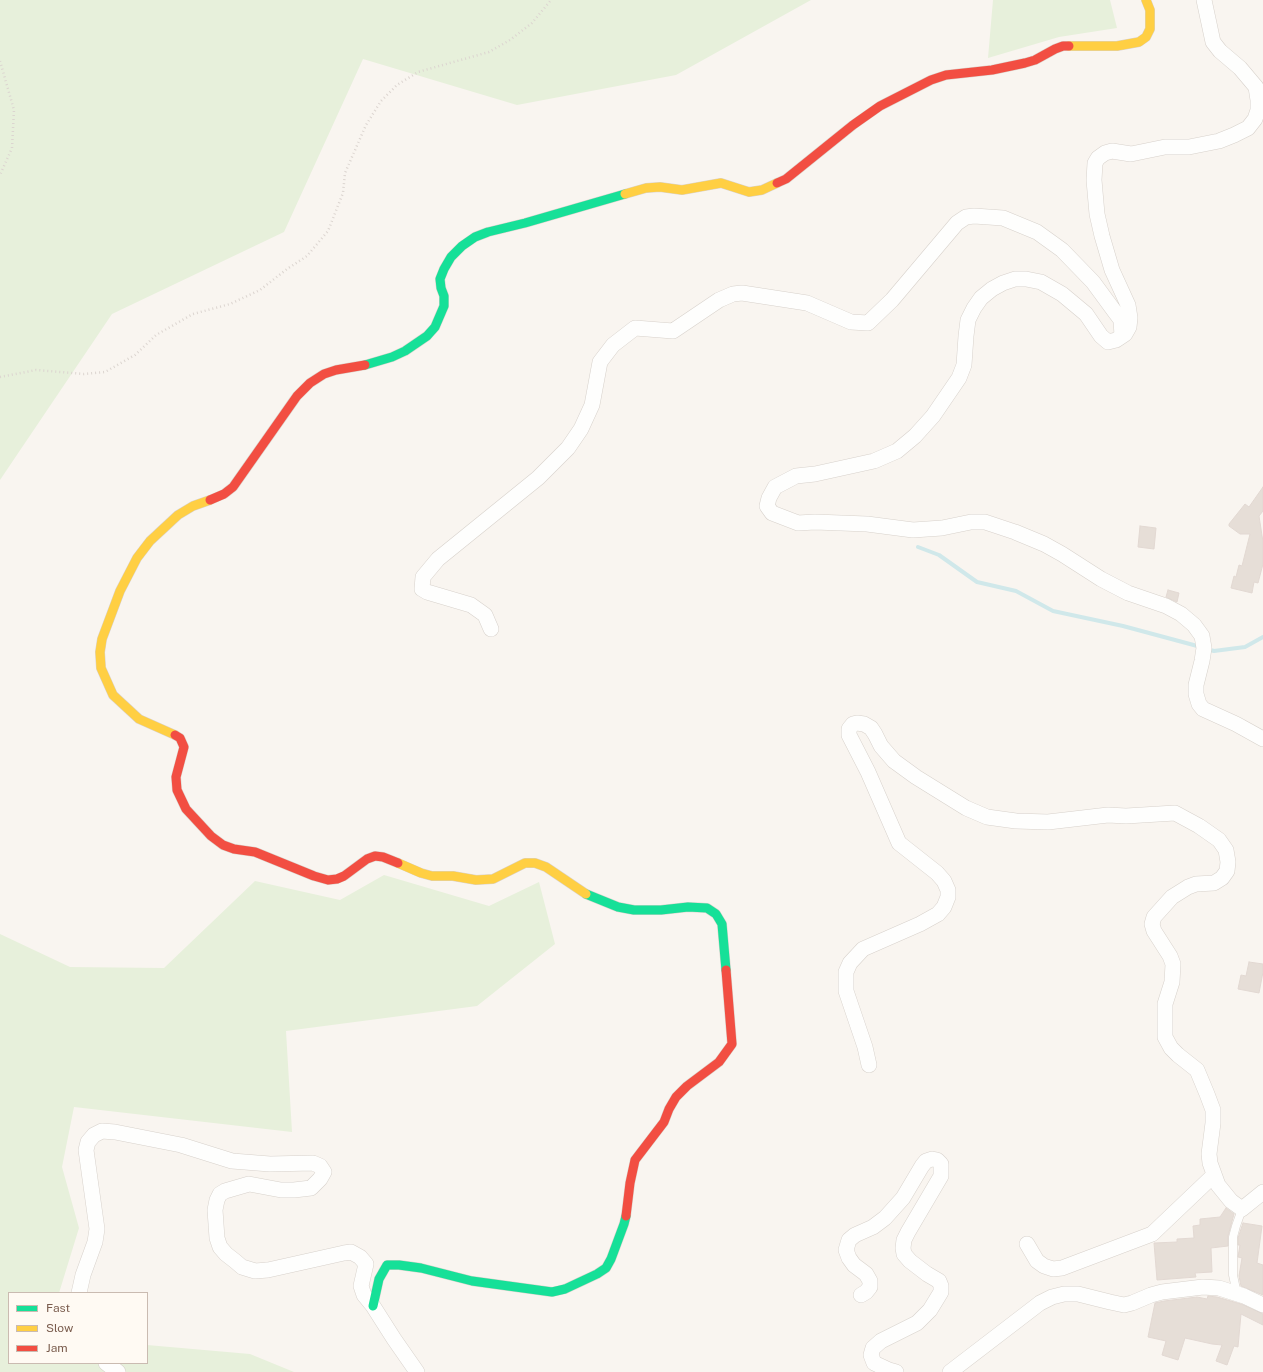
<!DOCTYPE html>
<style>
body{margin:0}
#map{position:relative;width:1263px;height:1372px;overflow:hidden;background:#f9f5f0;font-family:"Public Sans",sans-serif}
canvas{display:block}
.legend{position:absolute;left:8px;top:1292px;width:140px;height:72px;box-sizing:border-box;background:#fffaf3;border:1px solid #cabbb1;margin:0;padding:5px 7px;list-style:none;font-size:12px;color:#7a5c4d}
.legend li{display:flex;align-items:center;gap:8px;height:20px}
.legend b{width:20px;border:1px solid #cabbb1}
</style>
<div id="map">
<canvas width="1263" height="1372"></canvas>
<ul class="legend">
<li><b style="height:5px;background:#16e098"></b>Fast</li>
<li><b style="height:5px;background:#ffcf43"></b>Slow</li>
<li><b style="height:5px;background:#f24e42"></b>Jam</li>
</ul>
</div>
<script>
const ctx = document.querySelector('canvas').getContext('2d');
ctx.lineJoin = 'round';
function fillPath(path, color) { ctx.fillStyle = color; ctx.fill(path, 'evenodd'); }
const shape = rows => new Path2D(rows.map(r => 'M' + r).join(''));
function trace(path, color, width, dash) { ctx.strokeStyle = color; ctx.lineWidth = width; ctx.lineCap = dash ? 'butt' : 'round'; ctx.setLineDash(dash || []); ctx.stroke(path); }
const green = shape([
 [0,0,811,0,676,75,517,105,363,59,284,232,112,314,0,480],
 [993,0,1110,0,1117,28,1059,37,988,58],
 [384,875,489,906,539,882,555,944,477,1006,286,1031,292,1132,74,1107,62,1167,79,1228,59,1293,9,1293,9,1363,147,1363,147,1345,250,1354,294,1372,0,1372,0,934,70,967,164,968,255,881,340,900]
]);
const stream = shape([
 [918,547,939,555,977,582,1016,591,1053,611,1123,626,1201,647],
 [1207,649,1214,651,1245,647,1263,637]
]);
const building = shape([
 [1263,487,1263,511,1259,516,1263,542,1263,564,1258,583,1254,582,1252,593,1231,588,1234,576,1236,577,1239,565,1242,566,1250,534,1240,534,1229,526,1229,524,1245,504,1249,507,1263,487],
 [1140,526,1156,528,1154,549,1138,547,1140,526],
 [1168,590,1179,593,1177,602,1166,597,1168,590],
 [1249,962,1263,964,1263,972,1259,993,1238,989,1241,975,1246,976,1249,962],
 [1226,1208,1234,1214,1228,1236,1228,1246,1211,1248,1212,1272,1195,1273,1196,1277,1157,1280,1154,1243,1177,1242,1177,1239,1194,1238,1193,1226,1200,1225,1200,1219,1220,1217,1226,1208],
 [1243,1223,1262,1226,1257,1263,1263,1265,1263,1295,1241,1286,1239,1276,1242,1258,1238,1257,1240,1245,1238,1245,1238,1238,1243,1223],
 [1208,1296,1217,1297,1241,1304,1263,1314,1263,1325,1241,1314,1238,1347,1234,1346,1227,1365,1216,1361,1222,1345,1212,1344,1185,1338,1178,1360,1162,1355,1166,1341,1148,1337,1155,1303,1164,1301,1197,1297,1207,1299,1208,1296]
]);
const path = shape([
 [0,61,14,110,12,148,0,175],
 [0,377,36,370,84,374,105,372,135,355,156,335,193,314,230,304,260,290,287,269,307,256,328,231,343,193,345,173,366,125,381,101,397,85,418,72,489,52,510,40,532,23,551,0]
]);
const lane = shape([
 [1237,1294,1233,1275,1233,1237,1236,1226,1242,1209]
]);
const street = shape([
 [1204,0,1213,42,1220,51,1240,68,1256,87,1258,100,1258,110,1255,119,1248,128,1234,135,1219,141,1189,147,1165,147,1131,154,1112,151,1105,153,1098,158,1095,163,1094,180,1097,214,1102,236,1112,270,1128,305,1130,318,1129,327,1125,334,1116,340,1108,342,1101,336,1086,314,1062,294,1041,282,1026,279,1015,279,1003,283,992,289,981,298,974,308,968,320,966,336,964,365,959,378,933,416,915,436,897,451,874,461,815,474,796,476,775,487,769,498,767,506,772,513,798,523,815,522,867,524,913,530,942,528,971,522,985,522,1015,532,1044,544,1062,554,1101,579,1128,593,1166,606,1181,614,1194,625,1202,636,1204,648,1202,661,1196,685,1196,694,1199,704,1203,709,1236,724,1263,739],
 [491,629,485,615,471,605,427,592,422,589,423,577,438,559,538,478,568,448,581,429,592,405,600,362,613,345,635,328,673,331,719,300,733,294,742,293,807,303,851,322,868,323,892,300,957,223,966,217,974,216,1003,218,1037,232,1062,250,1093,282,1115,312,1121,320,1122,336],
 [869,1065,865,1047,846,991,846,972,850,963,863,949,920,924,938,914,944,907,948,897,948,890,944,881,937,873,899,843,868,772,849,735,849,729,853,724,857,723,864,724,871,728,875,734,881,746,894,761,916,777,966,808,987,817,1016,821,1048,822,1108,815,1126,816,1175,813,1199,826,1219,840,1226,850,1228,862,1227,871,1222,878,1214,883,1196,884,1188,887,1172,897,1154,917,1152,924,1154,931,1170,956,1173,964,1172,982,1165,1004,1165,1037,1171,1048,1178,1055,1197,1070,1207,1094,1213,1110,1213,1123,1209,1154,1210,1163,1218,1185,1231,1201,1242,1209,1263,1192],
 [1027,1244,1037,1261,1044,1266,1053,1269,1062,1268,1152,1234,1214,1175],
 [79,1293,83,1275,95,1242,97,1229,86,1150,88,1142,94,1135,102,1131,115,1132,181,1145,232,1161,270,1164,313,1163,320,1166,324,1172,320,1179,311,1188,294,1190,281,1190,249,1184,225,1191,220,1194,217,1200,215,1210,217,1238,220,1247,226,1254,235,1261,242,1267,255,1271,268,1270,344,1253,351,1252,360,1257,366,1264,361,1286,364,1295,373,1306,394,1339,417,1372],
 [861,1295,866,1292,870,1287,870,1281,866,1274,854,1265,849,1258,846,1250,849,1240,855,1235,873,1227,885,1218,903,1198,922,1166,926,1161,932,1159,937,1160,941,1164,941,1176,908,1232,904,1240,903,1248,904,1254,910,1261,927,1274,939,1281,941,1286,941,1292,930,1310,917,1323,881,1341,873,1348,871,1355,874,1363,889,1370,896,1372],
 [106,1363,118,1372],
 [950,1372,1040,1303,1052,1297,1064,1294,1078,1294,1110,1302,1124,1305,1132,1303,1151,1295,1162,1292,1203,1287,1219,1288,1244,1296,1263,1305]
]);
const fast = shape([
 [365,365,392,357,405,351,427,336,435,327,444,306,444,296,441,288,440,279,444,269,451,257,462,246,475,237,488,232,525,223,625,194],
 [586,894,618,907,634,910,661,910,688,907,707,908,716,914,722,924,726,970],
 [373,1306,379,1279,387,1265,399,1265,421,1268,472,1281,552,1292,565,1289,597,1274,606,1268,611,1259,624,1224,626,1216]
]);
const slow = shape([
 [1069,46,1117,46,1139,42,1146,37,1150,29,1150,10,1146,0],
 [625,194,646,188,660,187,682,190,721,183,749,192,762,190,777,183],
 [175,735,139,719,113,695,101,668,100,652,102,639,120,591,137,558,150,541,178,515,193,506,210,500],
 [398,863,421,873,432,876,453,876,476,880,493,879,525,863,535,863,546,867,586,894]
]);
const jam = shape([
 [777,183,786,179,853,125,880,106,931,80,946,75,992,70,1025,63,1035,60,1055,49,1063,46,1069,46],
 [210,500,224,494,233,487,297,396,310,383,324,374,336,370,365,365],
 [175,735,180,738,184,747,176,777,177,790,186,809,211,836,223,845,234,849,255,852,314,876,328,880,337,879,344,876,367,859,375,856,383,857,398,863],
 [626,1216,630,1183,635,1160,664,1122,669,1109,676,1097,687,1086,719,1062,732,1044,726,970]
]);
fillPath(green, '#e7f0db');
trace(stream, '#d0e8ea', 4);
fillPath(building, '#e6ded7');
trace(building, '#e2d8d2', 1);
trace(lane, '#d7d1cb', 9);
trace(street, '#d7d1cb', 16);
trace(fast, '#d9d2cb', 10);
trace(slow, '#d9d2cb', 10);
trace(jam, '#d9d2cb', 10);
trace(path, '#dcd5d0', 2.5, [1, 3]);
trace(lane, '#fefefd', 8);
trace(street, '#fefefd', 15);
trace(fast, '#16e098', 9);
trace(slow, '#ffcf43', 9);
trace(jam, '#f24e42', 9);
</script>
